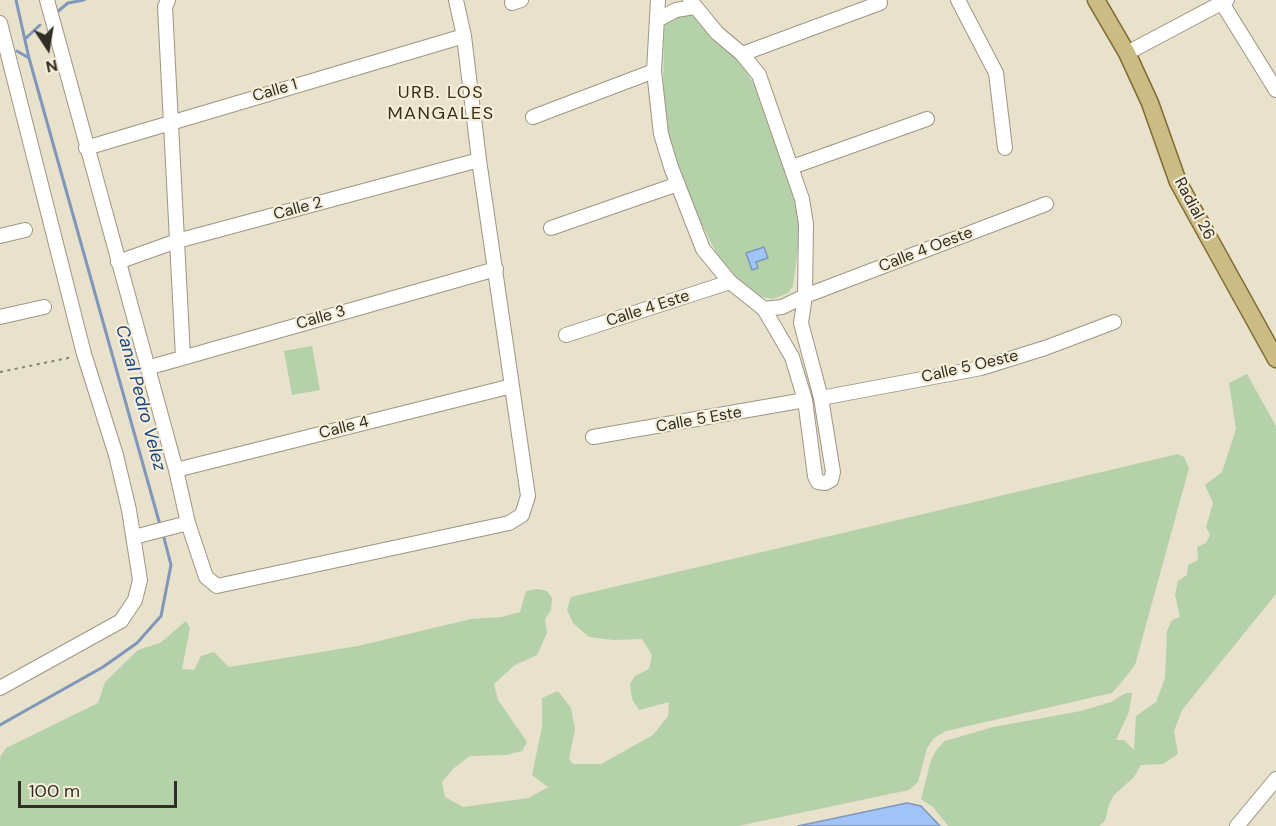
<!DOCTYPE html>
<style>
body{margin:0}
#map{position:relative;width:1276px;height:826px;overflow:hidden;background:#e8e1cc;font-family:"DM Sans",sans-serif}
canvas{display:block}
.north{position:absolute;left:18px;top:18px;width:60px;height:60px;-webkit-text-stroke:4px #f6eed9;paint-order:stroke;rotate:168deg;font-size:16px;font-weight:700;line-height:24px;text-align:center;color:#302d25}
.north::after{content:'';display:block;margin:auto;width:21px;height:27px;background:#302d25;clip-path:polygon(50% 0,100% 100%,50% 72%,0 100%)}
.scale{position:absolute;left:18px;top:781px;width:159px;height:27px;box-sizing:border-box;border:3px solid #302d25;border-top:0;padding-left:8px;font-size:18px;line-height:21px;white-space:nowrap;color:#302d25;-webkit-text-stroke:4px #f6eed9;paint-order:stroke}
</style>
<div id="map">
<canvas width="1276" height="826"></canvas>
<div class="north">N</div>
<div class="scale">100 m</div>
</div>
<script>
const ctx = document.querySelector('canvas').getContext('2d');
ctx.lineJoin = 'round';
function fillPath(path, color) { ctx.fillStyle = color; ctx.fill(path, 'evenodd'); }
const shape = rows => new Path2D(rows.map(r => 'M' + r).join(''));
function trace(path, color, width, dash) { ctx.strokeStyle = color; ctx.lineWidth = width; ctx.lineCap = dash ? 'butt' : 'round'; ctx.setLineDash(dash || []); ctx.stroke(path); }
function drawText(font, color, halo, rows, align = 'center') {
  ctx.font = font + ' "DM Sans",sans-serif'; ctx.lineWidth = 4.5; ctx.setLineDash([]); ctx.textBaseline = 'middle'; ctx.strokeStyle = halo; ctx.fillStyle = color; for (const [text, x, y, turn = 0] of rows) {
    ctx.save(); ctx.translate(x, y); ctx.rotate((+turn || 0) * Math.PI / 180); ctx.textAlign = isNaN(turn) ? turn : align; if (halo) ctx.strokeText(text, 0, 0); ctx.fillText(text, 0, 0); ctx.restore();
  }
}
const green = shape([
 [689,14,697,18,721,46,738,59,752,81,765,105,798,197,801,224,793,286,788,293,773,299,762,297,739,280,720,260,692,205,677,166,666,125,663,96,664,31,665,24,676,17],
 [312,346,320,390,292,395,284,351],
 [1247,374,1276,426,1276,594,1182,710,1174,731,1178,754,1163,764,1141,765,1134,777,1114,795,1109,804,1105,821,1099,826,948,826,933,807,921,799,931,760,937,749,945,741,993,727,1081,711,1111,702,1126,693,1132,693,1129,712,1116,740,1124,740,1134,750,1136,716,1156,702,1165,678,1167,631,1172,620,1180,617,1175,595,1178,581,1187,575,1188,565,1198,560,1197,547,1206,543,1210,535,1206,527,1213,503,1205,485,1222,472,1236,429,1229,383],
 [1178,454,1184,457,1189,468,1135,665,1129,673,1112,693,946,731,934,738,927,748,918,782,909,790,738,826,0,826,0,757,6,748,98,703,105,682,138,650,160,643,186,621,190,628,182,669,194,670,201,656,214,652,229,667,358,646,471,619,502,617,520,612,526,591,537,589,547,591,552,598,551,610,545,619,547,633,537,655,515,665,494,684,498,700,527,742,522,751,506,755,470,756,454,768,442,782,445,797,463,807,529,798,548,787,532,775,542,727,542,698,558,691,571,708,575,729,569,759,573,764,601,764,653,735,668,716,669,702,639,710,632,699,630,684,635,676,649,669,652,655,642,639,613,640,589,637,573,623,567,610,571,597]
]);
const water = shape([
 [764,247,768,258,756,262,758,268,752,270,746,253,764,247],
 [907,803,921,806,940,826,798,826,907,803]
]);
const stream = shape([
 [16,0,29,58,160,525],
 [57,12,68,3,84,0],
 [25,39,40,25],
 [17,51,29,58],
 [0,725,103,667,137,643,161,616,171,565,163,534]
]);
const path = shape([
 [0,372,73,357]
]);
const minor = shape([
 [47,0,176,470,188,523,206,577,217,586,509,523,522,515,528,496,479,160,464,36,456,0],
 [168,0,165,7,183,357],
 [658,0,654,71,661,134,671,167,703,249,730,282,764,309,792,357,805,400,815,476,818,482,825,483,831,480,833,472,821,398,801,323,805,296,806,224,802,199,759,75,742,54,717,33,690,0],
 [958,0,996,73,1005,148],
 [512,3,521,0],
 [1222,3,1276,90],
 [659,19,676,10,694,7],
 [0,23,84,354,116,455,129,510,140,580,135,600,121,621,0,688],
 [1127,53,1227,0],
 [742,54,880,3],
 [533,117,654,71],
 [86,148,464,36],
 [792,167,927,119],
 [551,228,678,184],
 [0,236,25,230],
 [118,262,177,241,479,160],
 [764,309,782,307,805,296,1046,204],
 [0,317,44,307],
 [566,335,730,282],
 [147,368,496,269],
 [821,398,981,368,1045,348,1114,322],
 [593,437,805,400],
 [176,470,512,386],
 [134,537,188,523],
 [1237,826,1276,779]
]);
const major = shape([
 [1096,0,1127,53,1150,103,1178,182,1276,359]
]);
const streetNames = [
 ["Calle 1",275,91,-16],
 ["Calle 2",298,209,-15],
 ["Radial 26",1194,209,62],
 ["Calle 4 Oeste",926,250,-21],
 ["Calle 4 Este",648,309,-18],
 ["Calle 3",321,318,-16],
 ["Calle 5 Oeste",970,367,-13],
 ["Calle 5 Este",699,420,-10],
 ["Calle 4",344,428,-14]
];
const neighbourhoodNames = [
 ["URB. LOS",441,93],
 ["MANGALES",441,114]
];
const waterNames = [
 ["Canal Pedro Velez",140,398,75]
];
fillPath(green, '#b4d1a9');
fillPath(water, '#a1c4f8');
trace(water, '#7f97b9', 1.5);
trace(stream, '#7f97b9', 3);
trace(minor, '#9d9682', 16);
trace(major, '#7e6b2f', 19);
trace(path, '#858072', 2, [3, 4.5]);
trace(minor, '#fff', 14);
trace(major, '#cbbb85', 16);
drawText('16px', '#302d25', '#f6eed9', streetNames);
ctx.letterSpacing = '1.5px';
drawText('18px', '#342e1d', '#f6eed9', neighbourhoodNames);
ctx.letterSpacing = '0px';
drawText('italic 18px', '#1a4481', '#f6eed9', waterNames);
</script>
